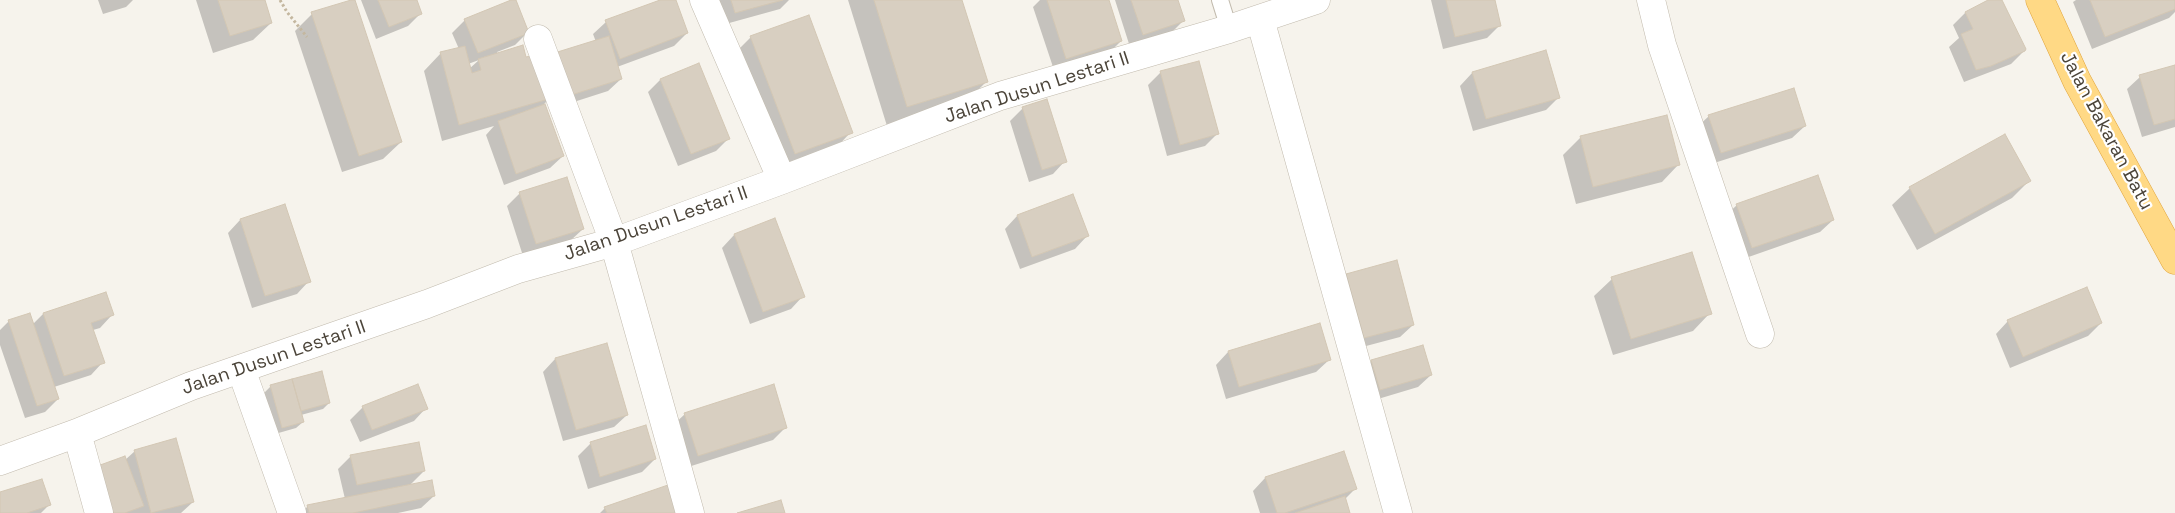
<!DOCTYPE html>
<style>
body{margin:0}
canvas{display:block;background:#f6f3ec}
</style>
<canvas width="2175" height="513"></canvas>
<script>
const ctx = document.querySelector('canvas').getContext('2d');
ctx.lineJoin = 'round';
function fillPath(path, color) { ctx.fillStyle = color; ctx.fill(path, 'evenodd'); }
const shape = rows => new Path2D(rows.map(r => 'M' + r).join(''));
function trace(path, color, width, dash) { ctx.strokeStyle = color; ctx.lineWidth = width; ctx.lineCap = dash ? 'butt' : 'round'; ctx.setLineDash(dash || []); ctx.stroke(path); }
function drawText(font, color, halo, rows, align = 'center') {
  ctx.font = font + ' "Space Grotesk",sans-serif'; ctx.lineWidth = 4.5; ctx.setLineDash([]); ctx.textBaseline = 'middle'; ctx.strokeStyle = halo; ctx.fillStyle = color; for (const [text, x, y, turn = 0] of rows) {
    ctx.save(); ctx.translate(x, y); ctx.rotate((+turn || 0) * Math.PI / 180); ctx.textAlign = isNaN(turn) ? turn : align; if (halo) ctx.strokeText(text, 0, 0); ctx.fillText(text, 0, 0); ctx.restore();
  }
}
const shadow = shape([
 [98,0,133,0,126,7,103,14],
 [196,0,263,0,271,23,253,40,213,53],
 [361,0,415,0,421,13,408,26,376,39],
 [514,0,528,32,515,45,497,52,498,54,525,59,541,65,596,42,593,34,606,22,663,0,675,0,687,33,674,46,617,67,621,79,608,91,552,109,549,99,544,104,563,156,550,168,504,185,486,135,494,126,442,141,424,71,441,53,459,49,452,33,465,20],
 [479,60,469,69,468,64],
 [715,0,789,0,780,9,722,25],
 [848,0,961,0,986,82,966,102,887,126],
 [1040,0,1108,0,1121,41,1108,54,1054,70,1033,7],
 [1115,0,1176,0,1183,21,1171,33,1130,47],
 [1431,0,1494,0,1500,25,1487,38,1443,49],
 [1991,0,2001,0,2024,51,2011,64,1964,82,1949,47,1959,38,1953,25,1965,13],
 [2076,0,2175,0,2175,12,2169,18,2092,49,2073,2],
 [312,14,401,142,383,159,342,172,295,31],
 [751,37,851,132,834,150,777,171,734,54],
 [1545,52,1559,97,1546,110,1473,131,1460,86,1472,73],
 [1199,62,1218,133,1205,146,1167,156,1148,85,1160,73],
 [2175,66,2175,127,2142,137,2127,89,2140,77],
 [660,80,729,138,716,151,678,166,648,92],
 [1023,108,1065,161,1053,174,1029,182,1010,121],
 [1709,116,1805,126,1792,138,1708,165,1696,128],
 [2004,136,2029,181,2012,198,1917,250,1892,205,1910,188],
 [1581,137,1679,164,1662,182,1576,204,1563,155],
 [520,193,583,229,570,241,523,256,507,206],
 [1737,205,1833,220,1820,232,1740,260,1724,217],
 [284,206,309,281,297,294,252,308,228,233,240,220],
 [1017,216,1087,236,1075,249,1020,269,1005,229],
 [774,220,803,296,791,309,750,324,722,248,734,235],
 [1347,275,1413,325,1400,337,1351,350,1334,288],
 [1612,279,1710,313,1693,331,1613,355,1594,296],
 [105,293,112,315,100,328,93,330,103,362,91,375,54,387,58,399,45,412,25,418,0,345,0,330,9,321,33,324,43,314],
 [2008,321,2101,323,2088,336,2010,368,1996,334],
 [1228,352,1329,360,1316,372,1226,399,1216,365],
 [555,359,627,415,614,427,563,441,543,372],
 [1372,361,1431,375,1418,387,1368,402,1359,374],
 [321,373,329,403,323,409,301,415,303,422,296,428,275,434,264,393,271,386],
 [363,407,426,408,414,421,360,442,350,420],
 [685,414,786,427,773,440,685,468,672,426],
 [645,427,655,459,642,472,588,489,578,456,590,444],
 [135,451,193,502,181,513,92,513,125,460],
 [1343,453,1355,489,1344,500,1349,513,1260,513,1253,491,1265,478],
 [351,456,424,471,409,486,434,496,421,508,398,513,301,513,308,506,345,499,338,469],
 [0,494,49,505,41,513,0,513],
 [605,508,677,513,600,513]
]);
const building = shape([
 [218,0,265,0,272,23,230,36,218,0],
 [351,0,355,0,402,142,359,156,311,12,351,0],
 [378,0,417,0,422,14,389,27,378,0],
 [511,0,516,0,529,33,478,53,464,19,511,0],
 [660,0,676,0,688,33,620,59,605,20,660,0],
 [731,0,783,0,735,13,731,0],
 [874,0,962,0,988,82,907,107,874,0],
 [1047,0,1109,0,1122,41,1066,59,1047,0],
 [1131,0,1178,0,1185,21,1143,35,1131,0],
 [1446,0,1495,0,1501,26,1455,37,1446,0],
 [1988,0,2002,0,2026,49,2025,51,1991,66,1976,70,1961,34,1973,29,1965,12,1988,0],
 [2090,0,2175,0,2175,9,2105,37,2090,0],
 [809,15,853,133,795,154,750,36,809,15],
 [609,36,622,79,565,97,551,54,609,36],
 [523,45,526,57,539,54,552,98,459,125,440,52,465,46,472,73,481,70,478,59,523,45],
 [1546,50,1560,98,1486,119,1472,72,1546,50],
 [1199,61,1219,134,1180,145,1160,71,1199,61],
 [699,63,730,139,691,154,660,79,699,63],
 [2175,65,2175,119,2154,125,2139,75,2175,65],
 [1794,88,1806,126,1721,153,1708,115,1794,88],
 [1047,99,1067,162,1042,170,1022,107,1047,99],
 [545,104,564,156,516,174,498,121,545,104],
 [1667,115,1680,165,1593,187,1580,136,1667,115],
 [2005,134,2031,181,1935,234,1909,187,2005,134],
 [1818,175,1834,220,1752,248,1736,204,1818,175],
 [567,177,584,229,536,244,519,192,567,177],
 [1073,194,1089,236,1032,257,1017,215,1073,194],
 [285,204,311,282,265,296,240,219,285,204],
 [775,218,805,297,763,312,734,234,775,218],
 [1692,252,1712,314,1631,339,1611,277,1692,252],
 [1397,260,1414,325,1364,338,1346,274,1397,260],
 [2087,287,2102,323,2023,357,2007,320,2087,287],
 [106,292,114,315,91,323,105,363,64,376,43,313,106,292],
 [30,313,59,399,37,406,8,320,30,313],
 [1320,323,1331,360,1239,387,1228,351,1320,323],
 [607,343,628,415,576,430,555,358,607,343],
 [1423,345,1432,375,1380,390,1371,360,1423,345],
 [322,371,330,403,301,411,292,379,322,371],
 [292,379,304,422,282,428,270,385,292,379],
 [418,384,428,409,372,430,362,406,418,384],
 [774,384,787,428,698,456,684,413,774,384],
 [646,425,656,459,600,477,590,442,646,425],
 [176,438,194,502,151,513,134,450,176,438],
 [419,442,425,471,357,485,350,455,419,442],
 [1344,451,1357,489,1285,513,1277,513,1265,477,1344,451],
 [125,456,144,506,125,513,109,513,92,468,125,456],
 [42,479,51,505,27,513,0,513,0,492,42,479],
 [432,480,435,496,353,513,309,513,307,505,432,480],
 [668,485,678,513,607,513,604,507,668,485],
 [1345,496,1350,513,1295,513,1345,496],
 [781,500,785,513,737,513,781,500]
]);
const path = shape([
 [280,0,287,12,307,37]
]);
const service = shape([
 [1220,0,1229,29]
]);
const minor = shape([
 [704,0,782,180],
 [1651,0,1662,45,1760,334],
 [1260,19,1398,513],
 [538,39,614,242,690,513],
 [241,369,292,513],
 [77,433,99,513],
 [0,461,77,433,191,386,427,304,518,269,614,242,782,180,1000,96,1229,29,1316,0]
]);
const trunk = shape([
 [2040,0,2077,81,2175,260]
]);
const streetNames = [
 ["Jalan Dusun Lestari II",1037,88,-18],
 ["Jalan Bakaran Batu",2106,131,62],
 ["Jalan Dusun Lestari II",656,224,-19],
 ["Jalan Dusun Lestari II",274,358,-19]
];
fillPath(shadow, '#0003');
fillPath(building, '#d8cfc1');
trace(building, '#d3c7b4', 1);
trace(service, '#c2bbae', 18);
trace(minor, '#c2bbae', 29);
trace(trunk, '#e0a43c', 29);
trace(path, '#c4b79f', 3, [2.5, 2.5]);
trace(service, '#fff', 16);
trace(minor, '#fff', 28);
trace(trunk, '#ffd985', 28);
drawText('19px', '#4b4439', '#fff', streetNames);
</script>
